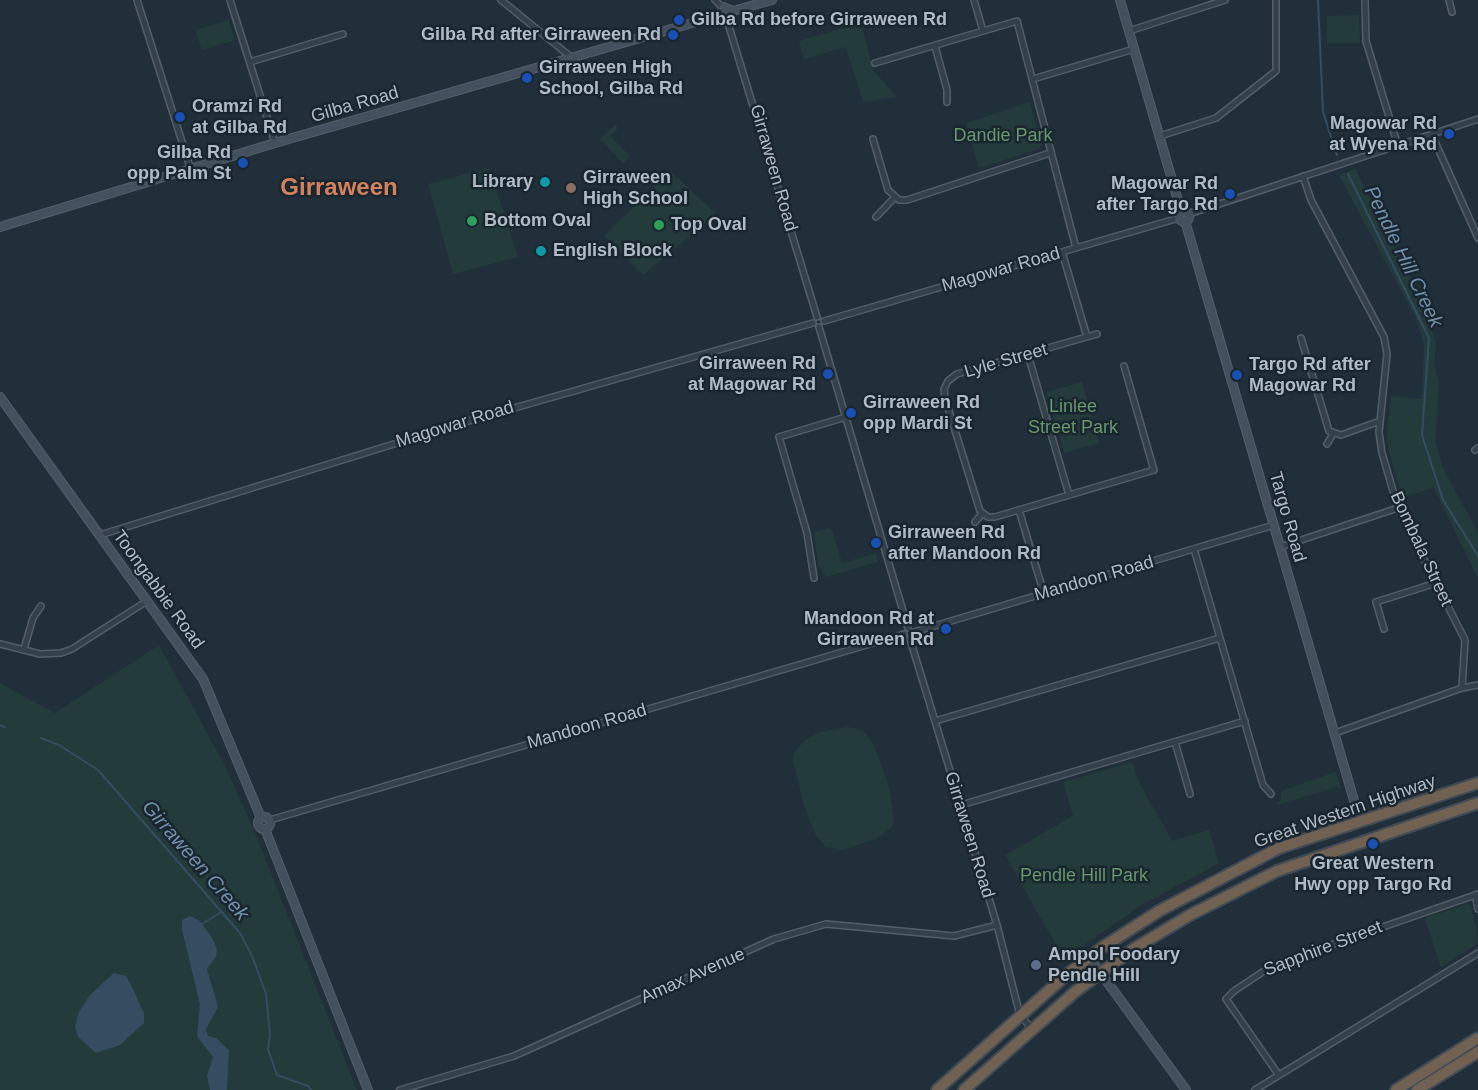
<!DOCTYPE html>
<style>
body{margin:0}
canvas{display:block;background:#212f3a}
</style>
<canvas width="1478" height="1090"></canvas>
<script>
const ctx = document.querySelector('canvas').getContext('2d');
ctx.lineJoin = 'round';
function fillPath(path, color) { ctx.fillStyle = color; ctx.fill(path, 'evenodd'); }
const shape = rows => new Path2D(rows.map(r => 'M' + r).join(''));
function trace(path, color, width, dash) { ctx.strokeStyle = color; ctx.lineWidth = width; ctx.lineCap = dash ? 'butt' : 'round'; ctx.setLineDash(dash || []); ctx.stroke(path); }
function drawText(font, color, halo, rows, align = 'center') {
  ctx.font = font + ' Helvetica,sans-serif'; ctx.lineWidth = 5; ctx.setLineDash([]); ctx.textBaseline = 'middle'; ctx.strokeStyle = halo; ctx.fillStyle = color; for (const [text, x, y, turn = 0] of rows) {
    ctx.save(); ctx.translate(x, y); ctx.rotate((+turn || 0) * Math.PI / 180); ctx.textAlign = isNaN(turn) ? turn : align; if (halo) ctx.strokeText(text, 0, 0); ctx.fillText(text, 0, 0); ctx.restore();
  }
}
const green = shape([
 [1359,15,1360,43,1327,43,1327,16],
 [228,20,235,40,202,50,195,30],
 [861,23,873,70,897,97,863,102,846,47,804,59,799,41],
 [1030,102,1041,145,1039,149,979,168,966,123],
 [615,125,618,128,610,136,630,156,623,163,600,139],
 [489,168,518,257,453,274,428,184],
 [1355,169,1425,307,1436,344,1434,364,1439,382,1435,441,1443,468,1478,533,1478,578,1434,488,1403,497,1389,453,1387,434,1391,396,1422,399,1424,345,1416,318,1339,175],
 [670,171,716,214,643,275,604,236],
 [1082,382,1099,443,1064,453,1046,392],
 [831,527,842,563,876,553,878,562,826,577,818,565,814,532],
 [159,645,224,764,253,828,357,1090,0,1090,0,683,55,713],
 [847,727,863,730,874,745,889,787,894,820,891,828,876,839,842,850,826,847,815,834,804,806,793,760,794,753,804,741,818,733],
 [1132,762,1138,780,1172,841,1209,830,1219,863,1140,906,1064,959,1005,855,1073,816,1063,782],
 [1336,772,1341,789,1337,787,1276,805,1281,800,1281,791],
 [1468,904,1471,906,1478,937,1477,944,1441,967,1425,918]
]);
const water = shape([
 [190,916,200,921,212,938,217,949,216,957,207,969,218,1007,206,1029,208,1036,216,1038,229,1050,227,1090,210,1090,207,1076,213,1057,197,1036,200,1004,182,930,182,920],
 [114,973,126,976,131,985,144,1013,144,1023,120,1045,96,1053,78,1037,75,1026,79,1012,90,995]
]);
const stream = shape([
 [1318,0,1323,112,1337,155],
 [1348,174,1429,338,1422,435,1443,500,1478,556],
 [0,725,5,727],
 [41,738,59,745,98,770,240,933,252,956,266,994,270,1035,268,1049,277,1075,308,1086,311,1090],
 [202,924,221,912]
]);
const street = shape([
 [137,0,191,170],
 [230,0,275,143],
 [501,0,571,57],
 [715,0,723,8],
 [974,0,983,31],
 [1365,0,1366,41,1398,146],
 [1449,0,1452,12],
 [727,20,817,317],
 [1129,31,1225,0],
 [935,46,947,90,947,102],
 [250,62,343,34],
 [875,63,1017,21,1076,248],
 [1033,79,1134,49],
 [1432,135,1478,238],
 [1160,136,1216,118,1276,71,1276,0],
 [873,139,888,190,899,200,907,200,1050,153],
 [1303,176,1311,200,1384,337,1387,354,1379,432,1382,453,1398,508,1465,640,1462,688],
 [1189,214,1478,119],
 [876,217,894,198],
 [1062,252,1087,337],
 [824,321,1179,218],
 [819,327,908,628],
 [1097,334,957,374,948,381,944,389,945,398,980,511,988,517,995,517,1154,470,1124,366],
 [1301,338,1329,431,1341,435,1380,421],
 [1028,355,1069,495],
 [1327,444,1333,434],
 [1475,450,1478,448],
 [1019,510,1044,594],
 [975,522,982,514],
 [100,535,465,422,813,323],
 [1280,547,1398,508],
 [1194,549,1263,785,1271,794],
 [814,578,807,533,779,437,846,417],
 [1384,629,1376,602,1436,583],
 [914,632,1274,525],
 [910,639,997,925,1020,1015,1032,1029],
 [0,644,40,654,61,653,72,649,147,601],
 [24,649,33,618,41,606],
 [935,721,1220,638],
 [1335,733,1462,688,1478,685],
 [1175,742,1190,794],
 [961,805,1245,721],
 [270,820,904,634],
 [1475,895,1478,909],
 [1278,1074,1226,999,1234,991,1273,965,1478,894],
 [400,1090,514,1056,774,939,826,924,954,936,997,925],
 [1255,1090,1478,953]
]);
const secondary = shape([
 [1120,0,1181,211],
 [733,11,772,0],
 [720,15,724,20,729,19,733,11],
 [720,15,724,7,733,11],
 '1178.5 216a5.5 5.5 0 1 1 11 0a5.5 5.5 0 1 1-11 0Z',
 [1185,221,1360,821],
 [0,227,275,143,720,15],
 [0,397,203,679,261,818],
 '258 823a6 6 0 1 1 12 0a6 6 0 1 1-12 0Z',
 [265,829,368,1090],
 [1089,957,1186,1090]
]);
const highway = shape([
 [937,1090,1064,977,1103,947,1159,911,1279,848,1478,783],
 [964,1090,1076,991,1135,948,1190,915,1277,871,1478,803],
 [1396,1090,1478,1038],
 [1417,1090,1478,1052]
]);
const markers = [
 [679,20,6,"#1a4fb4"],
 [673,35,6,"#1a4fb4"],
 [527,78,6,"#1a4fb4"],
 [180,117,6,"#1a4fb4"],
 [1449,134,6,"#1a4fb4"],
 [243,163,6,"#1a4fb4"],
 [545,182,6,"#0f9aa8"],
 [571,188,6,"#8d6e63"],
 [1230,194,6,"#1a4fb4"],
 [472,221,6,"#2e9e5b"],
 [659,225,6,"#2e9e5b"],
 [541,251,6,"#0f9aa8"],
 [828,374,6,"#1a4fb4"],
 [1237,375,6,"#1a4fb4"],
 [851,413,6,"#1a4fb4"],
 [876,543,6,"#1a4fb4"],
 [946,629,6,"#1a4fb4"],
 [1373,844,6,"#1a4fb4"],
 [1036,965,6,"#5c6f8a"]
];
const poiNames = [
 ["Gilba Rd before Girraween Rd",691,20],
 ["Gilba Rd after Girraween Rd",661,35,"right"],
 ["Girraween High",539,68],
 ["School, Gilba Rd",539,89],
 ["Oramzi Rd",192,107],
 ["at Gilba Rd",192,128],
 ["Magowar Rd",1437,124,"right"],
 ["at Wyena Rd",1437,145,"right"],
 ["Gilba Rd",231,153,"right"],
 ["opp Palm St",231,174,"right"],
 ["Girraween",583,178],
 ["High School",583,199],
 ["Library",533,182,"right"],
 ["Magowar Rd",1218,184,"right"],
 ["after Targo Rd",1218,205,"right"],
 ["Bottom Oval",484,221],
 ["Top Oval",671,225],
 ["English Block",553,251],
 ["Girraween Rd",816,364,"right"],
 ["at Magowar Rd",816,385,"right"],
 ["Targo Rd after",1249,365],
 ["Magowar Rd",1249,386],
 ["Girraween Rd",863,403],
 ["opp Mardi St",863,424],
 ["Girraween Rd",888,533],
 ["after Mandoon Rd",888,554],
 ["Mandoon Rd at",934,619,"right"],
 ["Girraween Rd",934,640,"right"],
 ["Great Western",1373,864,"center"],
 ["Hwy opp Targo Rd",1373,885,"center"],
 ["Ampol Foodary",1048,955],
 ["Pendle Hill",1048,976]
];
const streetNames = [
 ["Gilba Road",355,105,-16],
 ["Girraween Road",773,168,74],
 ["Magowar Road",1001,270,-16],
 ["Lyle Street",1006,361,-16],
 ["Magowar Road",455,425,-17],
 ["Targo Road",1287,517,74],
 ["Bombala Street",1421,549,65],
 ["Mandoon Road",1094,579,-16],
 ["Toongabbie Road",158,590,54],
 ["Mandoon Road",587,727,-16],
 ["Great Western Highway",1345,812,-19],
 ["Girraween Road",969,835,73],
 ["Sapphire Street",1323,949,-21],
 ["Amax Avenue",693,976,-24]
];
const parkNames = [
 ["Dandie Park",1003,136],
 ["Linlee",1073,407],
 ["Street Park",1073,428],
 ["Pendle Hill Park",1084,876]
];
const waterNames = [
 ["Pendle Hill Creek",1403,257,64],
 ["Girraween Creek",195,861,49]
];
const districtNames = [
 ["Girraween",339,188]
];
fillPath(green, '#233b3b');
fillPath(water, '#354d61');
trace(stream, '#354d61', 2);
trace(street, '#535e68', 8);
trace(secondary, '#535e68', 10);
trace(highway, '#404b55', 14);
trace(street, '#35414a', 5);
trace(secondary, '#43505d', 8);
trace(highway, '#706152', 10);
for (const [x, y, r, color] of markers) { const dot = new Path2D(); dot.arc(x, y, r, 0, 2 * Math.PI); ctx.fillStyle = color; ctx.fill(dot); trace(dot, '#1a262f', 2); }
drawText('bold 18px', '#b0bbc6', '#1a262f', poiNames, 'left');
drawText('18px', '#b0bbc6', '#1a262f', streetNames);
drawText('18px', '#67986c', '#1a262f', parkNames);
drawText('italic 20px', '#7090aa', '#1a262f', waterNames);
drawText('bold 24px', '#d4825d', '#1a262f', districtNames);
</script>
